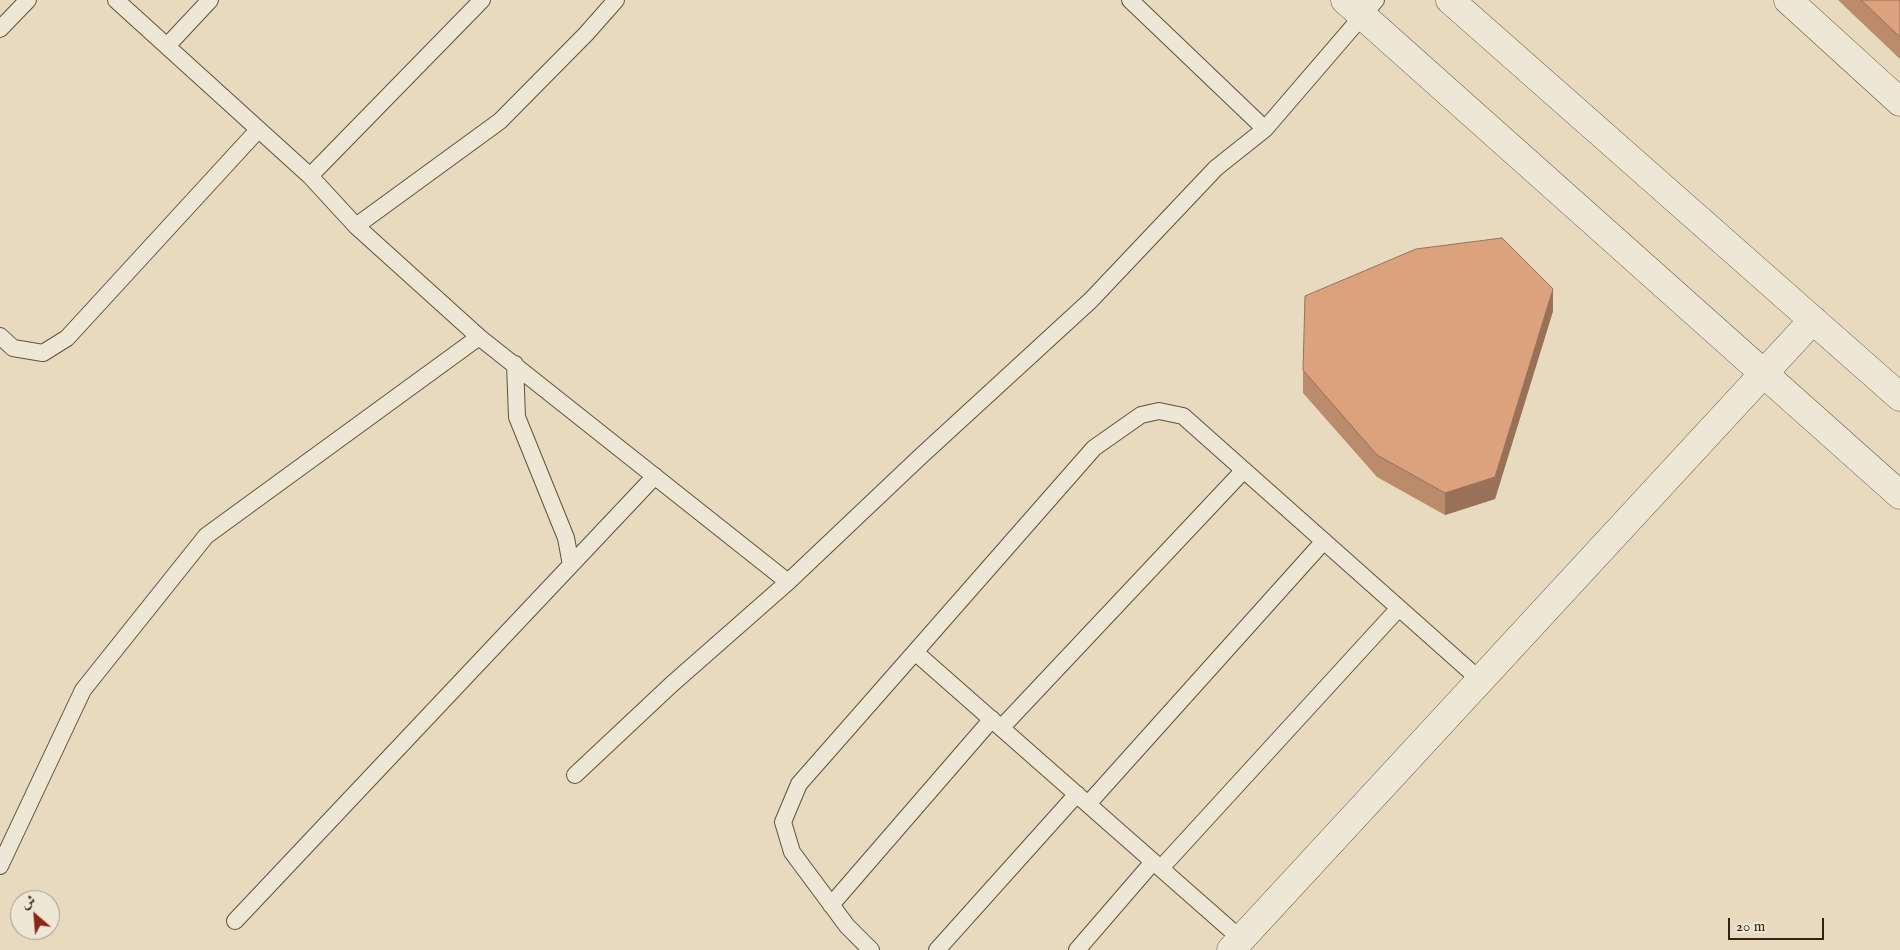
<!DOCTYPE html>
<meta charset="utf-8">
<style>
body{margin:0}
#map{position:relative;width:1900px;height:950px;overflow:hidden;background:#e7dabe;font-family:"IM FELL English",Amiri,serif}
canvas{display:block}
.north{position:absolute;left:10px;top:890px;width:50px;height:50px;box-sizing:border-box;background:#efe7d5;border:1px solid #a39987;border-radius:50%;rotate:333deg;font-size:14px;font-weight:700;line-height:20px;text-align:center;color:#322411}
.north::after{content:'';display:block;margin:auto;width:18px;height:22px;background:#8f2418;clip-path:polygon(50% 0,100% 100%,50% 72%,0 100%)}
.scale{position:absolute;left:1728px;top:918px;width:96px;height:22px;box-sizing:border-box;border:2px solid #322411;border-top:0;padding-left:6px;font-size:15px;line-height:18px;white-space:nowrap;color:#322411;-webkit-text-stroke:4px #efe7d5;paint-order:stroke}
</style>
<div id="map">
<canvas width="1900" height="950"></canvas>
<div class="north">ش</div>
<div class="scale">20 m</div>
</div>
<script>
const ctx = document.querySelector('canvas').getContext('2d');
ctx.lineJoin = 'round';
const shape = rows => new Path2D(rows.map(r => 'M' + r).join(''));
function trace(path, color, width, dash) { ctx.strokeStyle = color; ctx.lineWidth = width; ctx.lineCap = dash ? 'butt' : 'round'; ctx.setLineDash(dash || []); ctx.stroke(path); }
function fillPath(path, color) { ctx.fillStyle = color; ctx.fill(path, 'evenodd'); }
const lane = shape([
 [116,0,310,176],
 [482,0,310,176,356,226,479,337,788,582],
 [1130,0,1265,129],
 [0,29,28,0],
 [167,46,210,0],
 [356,226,500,121,586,34,616,0],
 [0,336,13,348,43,353,67,338,258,130],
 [515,364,517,417,566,538,571,565],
 [1002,727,1244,470],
 [575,775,672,684,788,582,921,456,1091,300,1216,168,1265,129,1376,0],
 [1088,804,1324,541],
 [0,866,83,690,206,536,479,337],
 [1161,868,1399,608],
 [831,905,992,719],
 [235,921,655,476],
 [1241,939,915,652,1094,448,1141,415,1159,411,1183,416,1480,680],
 [871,950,847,926,792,852,783,822,799,784,915,652],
 [937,950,1077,794],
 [1077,950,1153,862]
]);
const street = shape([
 [1345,0,1900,495],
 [1450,0,1900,397],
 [1788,0,1900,102],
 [1231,950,1813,320]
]);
const wall = shape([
 [1838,0,1900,0,1900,59],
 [1553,311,1495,499,1445,515,1377,477,1303,393,1303,370]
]);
const shadedWall = shape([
 [1553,289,1553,311,1495,499,1445,515,1445,493]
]);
const building = shape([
 [1861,0,1900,0,1900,37,1861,0],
 [1502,238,1553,289,1495,477,1445,493,1377,455,1303,370,1305,296,1416,249,1502,238]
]);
trace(lane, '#5f523c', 18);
trace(street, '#5f523c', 29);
trace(lane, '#efe7d5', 16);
trace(street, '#efe7d5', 28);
fillPath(wall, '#bc8b6c');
fillPath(shadedWall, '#997158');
fillPath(building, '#dba27d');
trace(building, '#997158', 1);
</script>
